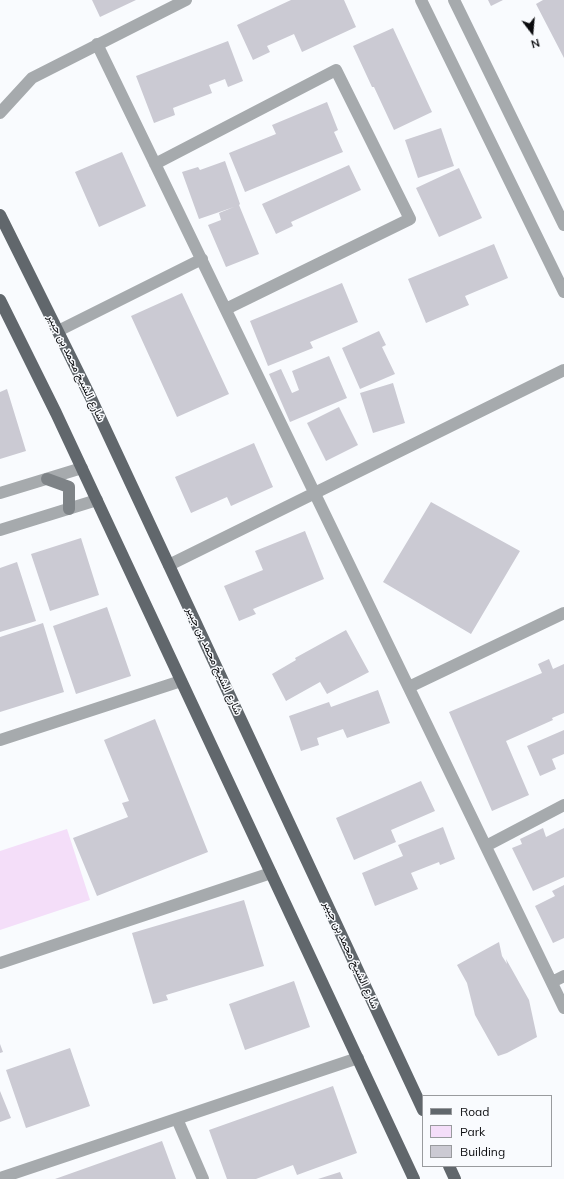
<!DOCTYPE html>
<meta charset="utf-8">
<style>
body{margin:0}
#map{position:relative;width:564px;height:1179px;overflow:hidden;background:#f9fbfe;font-family:Mulish,sans-serif}
canvas{display:block}
.legend{position:absolute;left:422px;top:1095px;width:130px;height:72px;box-sizing:border-box;background:#f9fbfe;border:1px solid #999b9e;margin:0;padding:5px 7px;list-style:none;font-size:12px;color:#0a0b0e}
.legend li{display:flex;align-items:center;gap:8px;height:20px}
.legend b{width:20px;border:1px solid #999b9e}
.north{position:absolute;left:512px;top:12px;width:40px;height:40px;-webkit-text-stroke:3px #f9fbfe;paint-order:stroke;rotate:164deg;font-size:11px;font-weight:700;line-height:16px;text-align:center;color:#0a0b0e}
.north::after{content:'';display:block;margin:auto;width:14px;height:18px;background:#0a0b0e;clip-path:polygon(50% 0,100% 100%,50% 72%,0 100%)}
</style>
<div id="map">
<canvas width="564" height="1179"></canvas>
<ul class="legend">
<li><b style="height:5px;background:#61676c"></b>Road</li>
<li><b style="height:11px;background:#f4def9"></b>Park</li>
<li><b style="height:11px;background:#cbcad3"></b>Building</li>
</ul>
<div class="north">N</div>
</div>
<script>
const ctx = document.querySelector('canvas').getContext('2d');
ctx.lineJoin = 'round';
function fillPath(path, color) { ctx.fillStyle = color; ctx.fill(path, 'evenodd'); }
const shape = rows => new Path2D(rows.map(r => 'M' + r).join(''));
function trace(path, color, width, dash) { ctx.strokeStyle = color; ctx.lineWidth = width; ctx.lineCap = dash ? 'butt' : 'round'; ctx.setLineDash(dash || []); ctx.stroke(path); }
function drawText(font, color, halo, rows, align = 'center') {
  ctx.font = font + ' Mulish,Vazirmatn,sans-serif'; ctx.lineWidth = 3; ctx.setLineDash([]); ctx.textBaseline = 'middle'; ctx.strokeStyle = halo; ctx.fillStyle = color; for (const [text, x, y, turn = 0] of rows) {
    ctx.save(); ctx.translate(x, y); ctx.rotate((+turn || 0) * Math.PI / 180); ctx.textAlign = isNaN(turn) ? turn : align; if (halo) ctx.strokeText(text, 0, 0); ctx.fillText(text, 0, 0); ctx.restore();
  }
}
const green = shape([
 [67,829,90,900,0,930,0,851]
]);
const building = shape([
 [92,0,136,0,100,17],
 [291,0,344,0,356,27,302,52,294,34,267,46,270,52,253,60,237,25],
 [488,0,503,0,491,6],
 [543,0,564,0,564,58,536,4],
 [393,28,432,112,394,130,374,87,372,87,353,46],
 [228,41,243,81,228,87,225,79,209,85,212,93,173,108,175,115,154,123,136,76],
 [327,102,338,130,334,132,343,152,245,192,229,153,276,134,272,125],
 [441,128,454,166,418,178,405,140],
 [122,152,146,206,99,227,75,172],
 [225,161,240,204,239,205,259,254,226,267,208,225,221,220,219,213,234,207,199,219,182,172,198,167,200,170],
 [349,165,361,190,291,222,293,226,276,234,262,204],
 [459,168,482,218,439,237,416,188],
 [494,244,508,278,465,296,469,305,426,323,408,279],
 [342,283,358,322,310,342,313,348,268,366,250,321],
 [182,293,229,394,177,417,131,316],
 [379,331,386,345,382,347,395,374,360,389,342,348],
 [329,356,347,398,290,422,269,374,281,369,292,393,299,390,292,371],
 [393,383,405,423,373,433,360,393],
 [7,389,26,451,0,459,0,392],
 [339,407,358,445,326,461,307,423],
 [254,443,273,487,231,506,227,497,191,513,175,477],
 [431,502,520,551,471,634,383,582],
 [305,531,324,579,253,609,256,614,239,621,224,586,263,570,255,551],
 [81,538,99,595,50,611,31,554],
 [17,562,36,621,0,632,0,568],
 [107,607,131,676,76,694,53,626],
 [43,623,64,692,0,712,0,637],
 [346,630,369,672,327,694,320,682,286,701,272,674,296,660,295,658],
 [549,659,553,669,564,664,564,713,552,718,553,720,506,741,529,795,492,811,449,712,542,673,538,664],
 [378,690,390,723,347,738,343,729,317,738,319,745,301,751,289,716,329,702,331,707],
 [155,719,208,852,97,896,73,838,128,817,122,803,129,801,104,740],
 [564,730,564,754,552,759,556,769,540,776,527,746],
 [421,781,435,811,391,830,396,842,354,860,336,818],
 [443,827,455,859,440,865,439,862,411,873,418,889,375,906,362,873,403,856,398,845],
 [543,828,546,837,564,828,564,877,533,891,512,848,522,844,520,839],
 [564,885,564,938,553,943,535,906,555,896,552,891],
 [244,900,264,966,166,995,168,1000,153,1004,132,933],
 [499,942,502,956,507,964,506,959,529,1000,537,1037,507,1053,498,1056,475,1015,467,983,457,965],
 [294,981,310,1027,245,1050,229,1004],
 [0,1044,3,1052,0,1053],
 [70,1048,90,1106,26,1128,6,1070],
 [333,1086,357,1153,297,1175,293,1165,256,1179,227,1179,209,1130],
 [0,1091,11,1118,0,1122],
 [162,1141,176,1179,55,1179],
 [340,1172,343,1179,318,1179]
]);
const minor = shape([
 [97,44,564,1008],
 [0,113,32,78,186,0],
 [155,164,336,70,410,219,226,309],
 [58,331,202,259],
 [169,565,564,370],
 [409,687,564,613],
 [0,740,181,681],
 [486,846,564,805],
 [0,963,271,873],
 [552,982,564,976],
 [177,1119,203,1179],
 [0,1178,358,1058]
]);
const tertiary = shape([
 [421,0,564,292],
 [454,0,564,225],
 [0,493,82,468],
 [0,530,97,500]
]);
const secondary = shape([
 [47,479,69,487,69,509]
]);
const primary = shape([
 [0,215,90,396,423,1110],
 [0,300,56,413,414,1179],
 [449,1166,455,1179]
]);
const streetNames = [
 ["شارع الشيخ محمد بن جبير",76,368,64],
 ["شارع الشيخ محمد بن جبير",214,661,65],
 ["شارع الشيخ محمد بن جبير",351,955,65]
];
fillPath(green, '#f4def9');
fillPath(building, '#cbcad3');
trace(minor, '#a6aaad', 12);
trace(tertiary, '#a6aaad', 12);
trace(secondary, '#7e8387', 12);
trace(primary, '#61676c', 12);
drawText('11px', '#0a0b0e', '#f9fbfe', streetNames);
</script>
